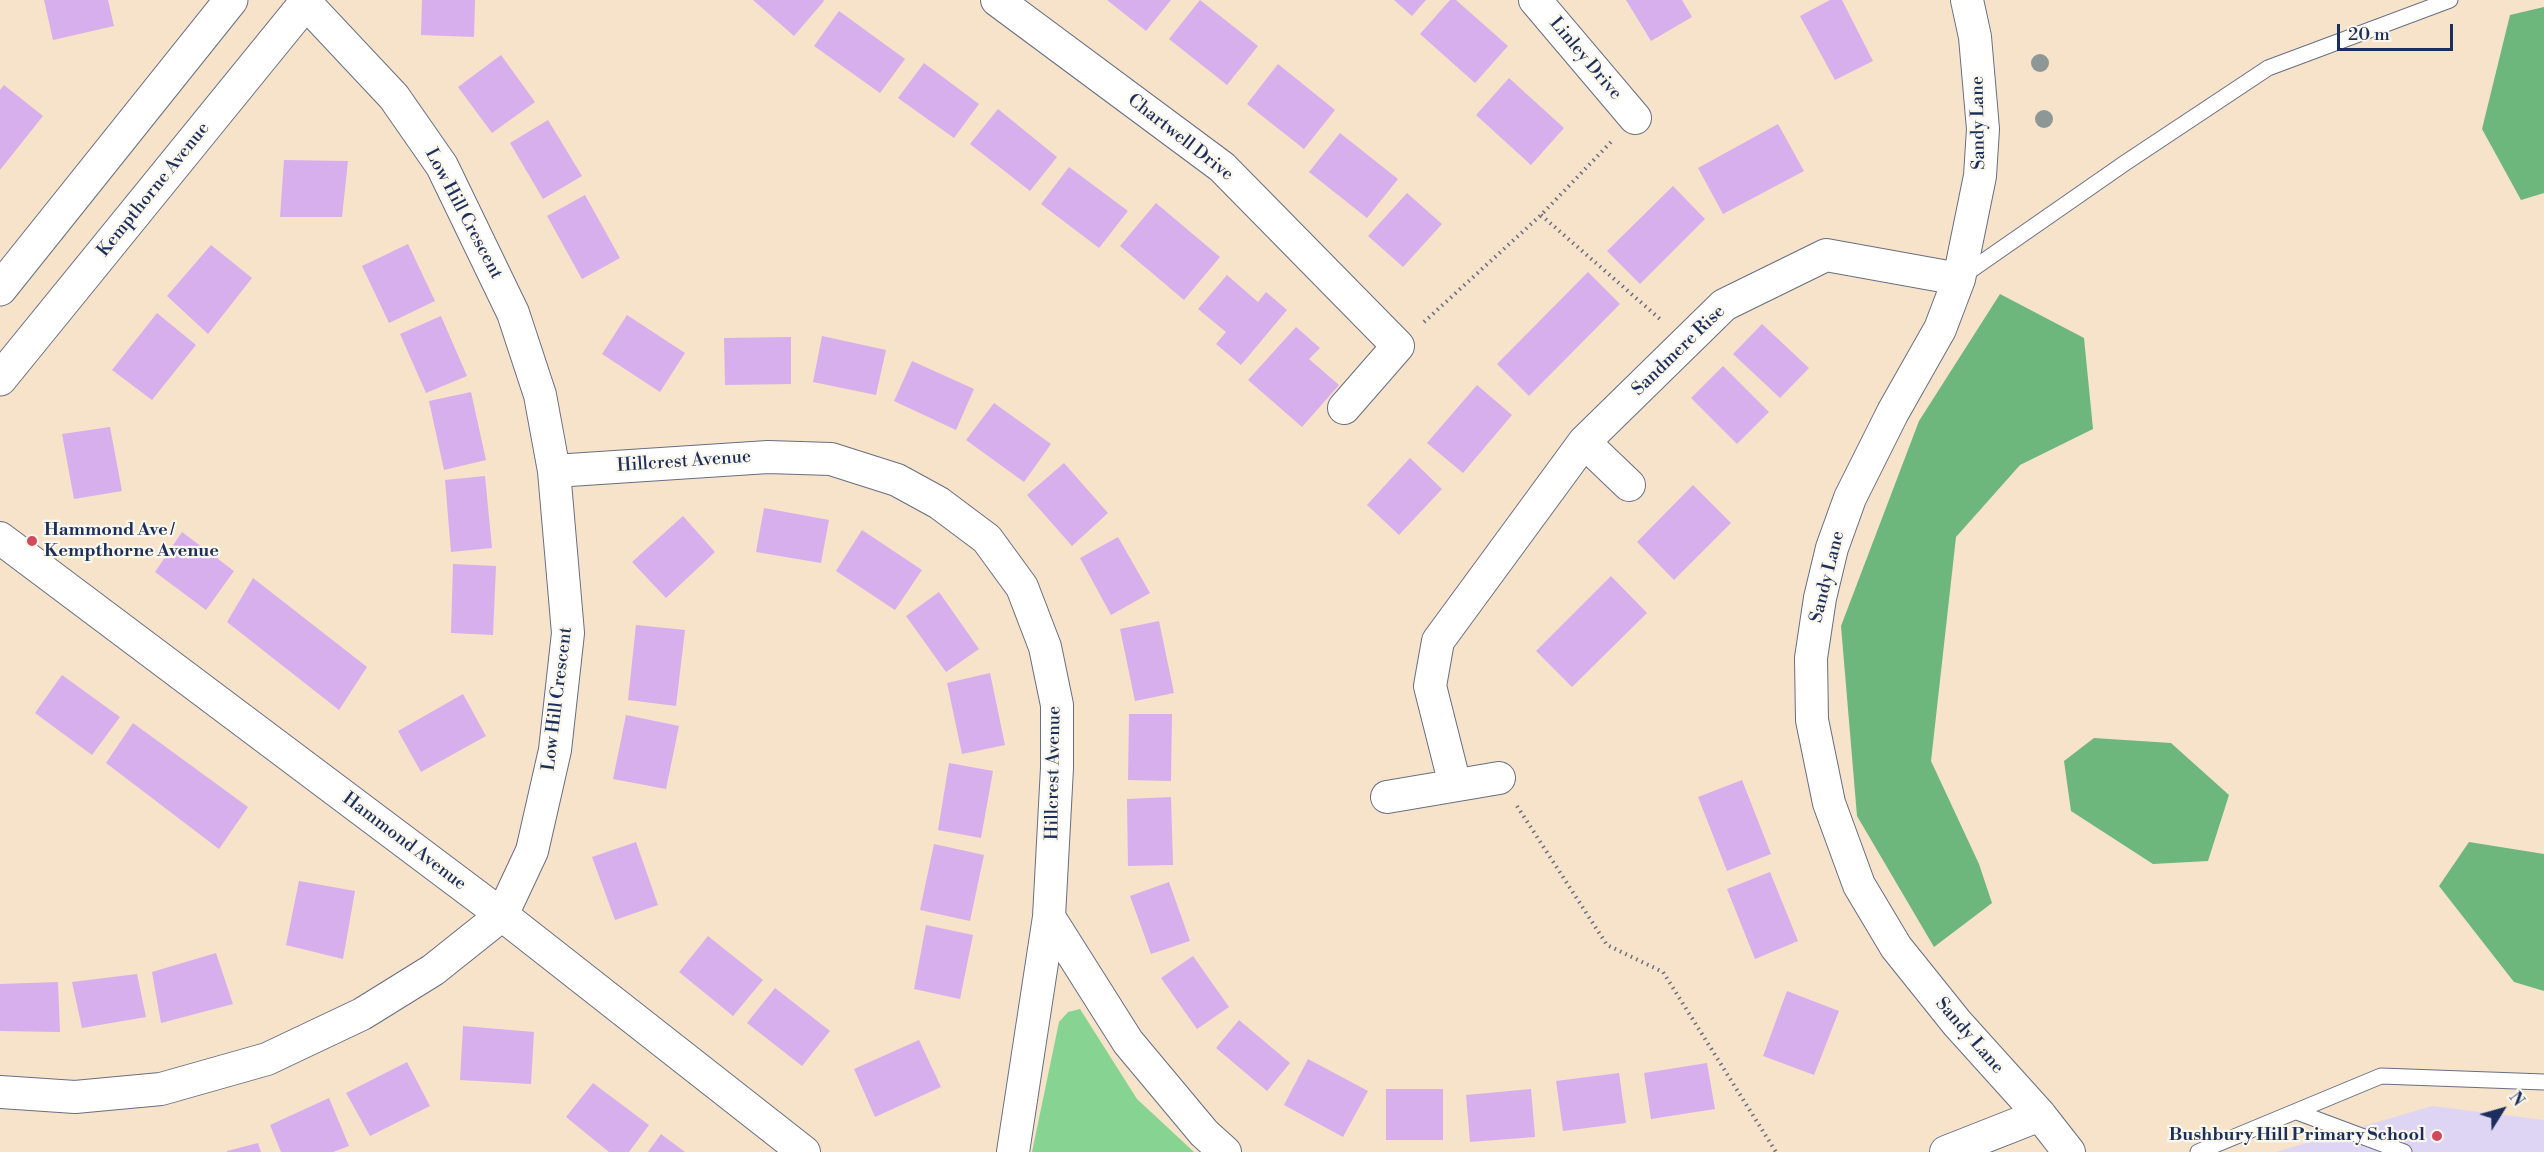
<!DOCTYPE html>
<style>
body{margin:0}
#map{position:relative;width:2544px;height:1152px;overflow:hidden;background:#f6e3ca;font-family:"Libre Bodoni",serif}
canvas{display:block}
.north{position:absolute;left:2472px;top:1080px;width:60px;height:60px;-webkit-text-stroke:4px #fbf7ec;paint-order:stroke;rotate:53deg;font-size:16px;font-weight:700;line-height:24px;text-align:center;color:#1b2f5e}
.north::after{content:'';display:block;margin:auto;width:21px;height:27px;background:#1b2f5e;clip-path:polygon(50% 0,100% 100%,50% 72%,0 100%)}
.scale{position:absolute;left:2337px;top:24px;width:116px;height:27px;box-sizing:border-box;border:3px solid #1b2f5e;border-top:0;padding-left:8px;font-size:18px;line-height:21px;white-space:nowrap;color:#1b2f5e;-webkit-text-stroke:4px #fbf7ec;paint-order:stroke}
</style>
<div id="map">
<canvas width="2544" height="1152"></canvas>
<div class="north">N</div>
<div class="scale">20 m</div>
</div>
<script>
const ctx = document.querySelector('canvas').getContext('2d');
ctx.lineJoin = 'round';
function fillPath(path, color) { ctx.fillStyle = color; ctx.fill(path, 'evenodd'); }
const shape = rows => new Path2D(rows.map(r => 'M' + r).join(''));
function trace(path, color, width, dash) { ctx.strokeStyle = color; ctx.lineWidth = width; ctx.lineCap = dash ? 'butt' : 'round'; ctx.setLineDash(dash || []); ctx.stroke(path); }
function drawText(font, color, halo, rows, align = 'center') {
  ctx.font = font + ' "Libre Bodoni",serif'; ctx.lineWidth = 4.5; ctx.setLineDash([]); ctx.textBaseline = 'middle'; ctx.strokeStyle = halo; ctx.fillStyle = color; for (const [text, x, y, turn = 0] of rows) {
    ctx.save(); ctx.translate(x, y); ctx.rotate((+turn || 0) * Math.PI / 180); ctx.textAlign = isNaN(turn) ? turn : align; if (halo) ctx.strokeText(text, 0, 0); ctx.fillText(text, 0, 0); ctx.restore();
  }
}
const built = shape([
 [2432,1106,2544,1120,2544,1152,2276,1152]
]);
const green = shape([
 [1080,1009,1137,1099,1194,1152,1032,1152,1059,1022,1068,1012]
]);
const forest = shape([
 [2544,7,2544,193,2521,200,2482,129,2510,15],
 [2000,294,2084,338,2093,429,2020,465,1956,537,1931,761,1979,864,1992,903,1934,947,1857,816,1841,626,1919,421],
 [2094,738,2171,743,2229,795,2208,861,2153,864,2071,811,2064,761],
 [2469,842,2544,854,2544,991,2514,982,2439,886]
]);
const building = shape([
 [44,0,108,0,114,26,53,40],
 [422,0,475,0,474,37,421,35],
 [753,0,823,0,824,1,794,36],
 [1107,0,1171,0,1146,31],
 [1200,0,1258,46,1227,85,1169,39],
 [1394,0,1426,0,1412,16],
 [1450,0,1456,0,1508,46,1475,83,1420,34],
 [1626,0,1682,0,1692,17,1651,41],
 [1830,0,1842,0,1873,61,1835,80,1800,16],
 [839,11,905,59,880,93,814,46],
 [501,55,535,102,492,133,458,87],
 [924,63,979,104,954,138,898,98],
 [1278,64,1335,110,1304,149,1247,104],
 [1509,78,1564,128,1531,165,1476,115],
 [4,85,43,116,0,170,0,90],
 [998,109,1057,157,1030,191,970,144],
 [548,120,582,176,543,199,510,143],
 [1778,124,1804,171,1723,214,1698,168],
 [1340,133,1398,179,1367,218,1309,172],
 [284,160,348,161,342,217,280,217],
 [1069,167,1128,211,1099,248,1041,204],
 [1673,186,1705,219,1640,284,1607,251],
 [1407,193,1442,224,1403,267,1368,236],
 [585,195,620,258,582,279,547,216],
 [1156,203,1220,257,1184,300,1120,246],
 [408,244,435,301,389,323,362,266],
 [211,245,252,278,208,334,167,296],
 [1588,272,1620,304,1529,396,1497,364],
 [1227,275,1258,302,1266,292,1287,310,1241,365,1216,344,1226,332,1198,309],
 [157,313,196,345,152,400,112,370],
 [627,315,685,353,660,392,602,354],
 [441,316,467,376,426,393,400,334],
 [1762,324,1809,368,1780,398,1733,354],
 [1296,327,1320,348,1309,359,1339,385,1302,427,1248,380],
 [822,336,886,350,876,395,813,382],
 [791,337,791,384,725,385,724,338],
 [912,361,974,389,956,430,894,401],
 [1723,366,1769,412,1737,444,1691,398],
 [1477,385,1512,415,1463,473,1427,443],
 [471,392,486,460,444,470,429,401],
 [994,403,1051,444,1024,482,966,440],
 [110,427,122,491,74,499,62,434],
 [1410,458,1442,489,1399,535,1367,505],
 [1064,463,1108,513,1072,546,1027,495],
 [485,476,492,548,451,552,445,480],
 [1693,485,1731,523,1674,580,1637,542],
 [764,508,829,520,821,563,756,552],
 [683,516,715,552,666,598,632,562],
 [862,530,922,570,895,610,836,571],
 [182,532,234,571,206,610,155,572],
 [1118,537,1150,593,1111,615,1080,558],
 [453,564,496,566,493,635,451,633],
 [1611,576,1647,613,1572,687,1536,651],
 [253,578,367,667,339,710,227,622],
 [939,592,979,649,946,672,906,616],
 [1159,621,1174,693,1135,701,1120,629],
 [636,625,685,630,676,706,628,700],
 [990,673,1005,745,962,754,947,683],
 [62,675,120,717,92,755,35,713],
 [463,694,486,736,421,772,398,731],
 [1129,714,1172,714,1171,781,1128,780],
 [626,715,679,726,666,789,613,779],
 [133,723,248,807,219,849,106,763],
 [949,763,993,771,981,838,938,830],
 [1742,780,1771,854,1727,871,1698,797],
 [1171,797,1173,865,1128,866,1127,799],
 [636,842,658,905,615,920,592,857],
 [934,844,984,855,970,921,920,910],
 [1770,872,1798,941,1755,959,1727,889],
 [299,881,355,891,343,959,286,945],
 [1169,882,1190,941,1151,954,1130,896],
 [926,925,973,935,960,999,914,989],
 [708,936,763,980,733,1016,679,972],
 [216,953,233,1004,161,1023,152,972],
 [1193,956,1229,1007,1197,1029,1161,978],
 [137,974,146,1017,82,1028,72,982],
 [58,982,60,1032,0,1031,0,984],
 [775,988,830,1031,802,1066,747,1023],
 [1787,991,1839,1011,1814,1075,1763,1056],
 [1239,1020,1290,1063,1267,1091,1216,1048],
 [463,1026,534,1032,531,1084,460,1080],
 [919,1040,941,1087,875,1117,854,1069],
 [1308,1059,1368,1091,1343,1137,1284,1105],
 [407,1062,430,1106,370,1136,346,1093],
 [1707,1063,1715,1109,1651,1119,1644,1073],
 [1619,1073,1626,1123,1563,1131,1556,1081],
 [593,1083,649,1125,629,1152,609,1152,566,1117],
 [1386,1089,1443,1089,1443,1140,1386,1140],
 [1531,1089,1535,1137,1470,1142,1466,1095],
 [329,1098,349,1146,333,1152,281,1152,270,1125],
 [661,1134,685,1152,648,1152],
 [258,1143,261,1152,227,1152,227,1151]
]);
const path = shape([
 [1541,215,1660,319],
 [1424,322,1541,215,1611,142],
 [1517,806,1607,945,1663,972,1776,1152]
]);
const service = shape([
 [1961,277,2125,163,2268,68,2450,0],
 [2297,1112,2404,1152],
 [2198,1152,2381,1076,2544,1082]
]);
const minor = shape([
 [997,0,1222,167,1398,346,1344,408],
 [1535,0,1635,118],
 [1967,0,1975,37,1983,129,1980,176,1959,279,1940,329,1893,412,1850,498,1832,548,1820,598,1811,658,1812,720,1829,803,1859,885,1896,947,1957,1023,2040,1115,2069,1152],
 [1584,442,1629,485],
 [554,471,768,457,831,459,897,480,939,503,987,539,1022,587,1045,647,1057,705,1057,768,1049,917,1013,1152],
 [0,538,502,915,804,1152],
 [1455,785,1430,686,1438,641,1584,442,1724,305,1826,255,1959,279],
 [1387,797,1499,778],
 [1049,917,1128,1042,1204,1133,1225,1152],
 [0,1092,75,1097,161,1089,267,1059,362,1014,433,970,502,915,532,851,555,750,568,633,554,471,540,395,513,313,442,166,394,97,303,0],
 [1946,1152,2040,1115]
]);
const tertiary = shape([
 [0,289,231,0],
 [0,379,308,0]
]);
const trees = [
 [2040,63],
 [2044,119]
];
const markers = [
 [32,541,6,"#d1495b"],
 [2437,1136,6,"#d1495b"]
];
const streetNames = [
 ["Linley Drive",1585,59,50],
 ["Sandy Lane",1979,123,-91],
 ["Chartwell Drive",1180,138,38],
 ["Kempthorne Avenue",154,190,-51],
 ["Low Hill Crescent",463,214,62],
 ["Sandmere Rise",1679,351,-44],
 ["Hillcrest Avenue",684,462,-4],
 ["Sandy Lane",1828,577,-76],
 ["Low Hill Crescent",558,699,-83],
 ["Hillcrest Avenue",1054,773,-89],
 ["Hammond Avenue",404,842,37],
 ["Sandy Lane",1969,1036,49]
];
const poiNames = [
 ["Hammond Ave /",44,531],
 ["Kempthorne Avenue",44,552],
 ["Bushbury Hill Primary School",2425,1136,"right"]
];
fillPath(built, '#ded5f5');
fillPath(green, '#87d492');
fillPath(forest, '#6db67c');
fillPath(building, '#d7afed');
trace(service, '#686e84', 17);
trace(minor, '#686e84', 34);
trace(tertiary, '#686e84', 35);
trace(path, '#686e84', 4, [1.5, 4.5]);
trace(service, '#fff', 15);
trace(minor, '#fff', 32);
trace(tertiary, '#fff', 33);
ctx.fillStyle = '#8c9796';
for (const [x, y] of trees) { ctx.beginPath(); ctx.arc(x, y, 9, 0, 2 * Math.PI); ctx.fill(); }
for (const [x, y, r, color] of markers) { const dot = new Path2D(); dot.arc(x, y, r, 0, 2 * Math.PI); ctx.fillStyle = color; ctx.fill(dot); trace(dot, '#fbf7ec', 2); }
drawText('18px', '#1b2f5e', '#fbf7ec', streetNames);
drawText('bold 18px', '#1b2f5e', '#fbf7ec', poiNames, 'left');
</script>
